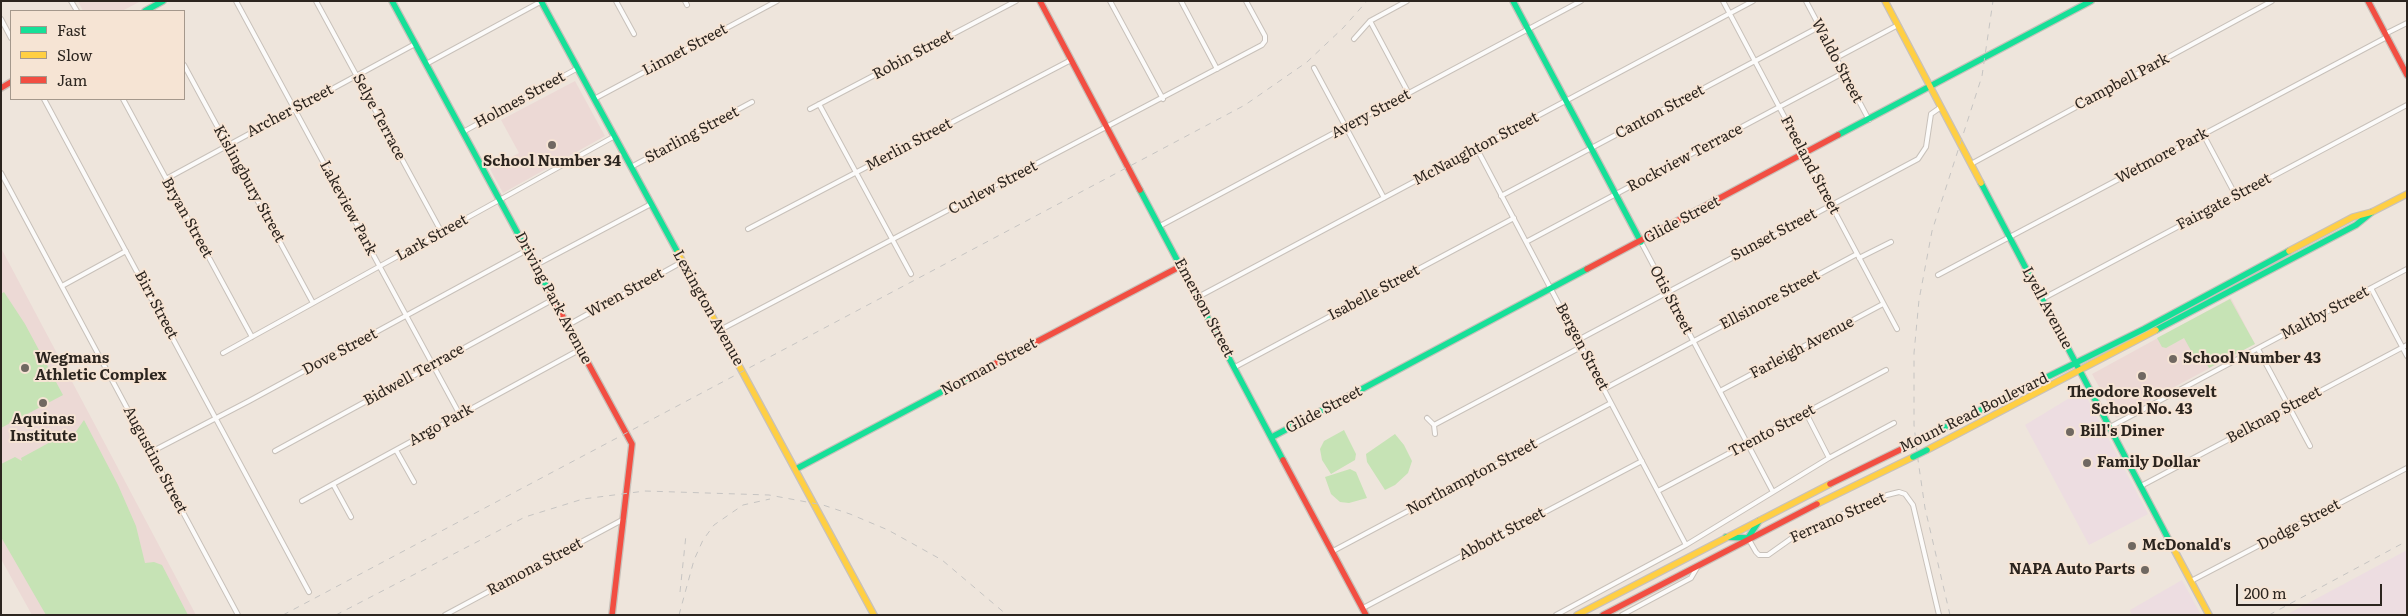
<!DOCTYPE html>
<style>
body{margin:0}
#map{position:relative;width:2408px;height:616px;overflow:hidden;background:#eee5dc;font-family:Literata,serif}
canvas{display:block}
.frame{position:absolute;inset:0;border:2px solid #2c251f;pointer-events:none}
.legend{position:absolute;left:10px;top:10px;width:175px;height:90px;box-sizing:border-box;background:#f6e4d4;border:1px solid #a5988c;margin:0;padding:6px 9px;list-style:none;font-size:15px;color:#2c251f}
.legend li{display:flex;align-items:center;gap:10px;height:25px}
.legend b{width:25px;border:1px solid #a5988c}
.scale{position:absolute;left:2236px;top:584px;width:146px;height:22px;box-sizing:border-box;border:2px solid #2c251f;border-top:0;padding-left:6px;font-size:15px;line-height:18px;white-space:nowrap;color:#2c251f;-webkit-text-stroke:4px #f6e4d4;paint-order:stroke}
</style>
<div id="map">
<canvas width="2408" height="616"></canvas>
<div class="frame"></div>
<ul class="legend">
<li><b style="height:6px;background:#16e098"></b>Fast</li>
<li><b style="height:6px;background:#ffcf43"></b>Slow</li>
<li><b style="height:6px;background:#f24e42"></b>Jam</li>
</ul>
<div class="scale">200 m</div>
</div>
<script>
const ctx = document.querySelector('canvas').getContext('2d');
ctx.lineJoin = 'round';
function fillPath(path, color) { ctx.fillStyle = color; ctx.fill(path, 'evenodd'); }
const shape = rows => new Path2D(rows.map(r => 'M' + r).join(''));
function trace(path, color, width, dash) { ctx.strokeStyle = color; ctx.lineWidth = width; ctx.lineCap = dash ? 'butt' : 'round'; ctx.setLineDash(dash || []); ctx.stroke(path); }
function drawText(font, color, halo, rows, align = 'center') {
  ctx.font = font + ' Literata,serif'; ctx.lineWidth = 4; ctx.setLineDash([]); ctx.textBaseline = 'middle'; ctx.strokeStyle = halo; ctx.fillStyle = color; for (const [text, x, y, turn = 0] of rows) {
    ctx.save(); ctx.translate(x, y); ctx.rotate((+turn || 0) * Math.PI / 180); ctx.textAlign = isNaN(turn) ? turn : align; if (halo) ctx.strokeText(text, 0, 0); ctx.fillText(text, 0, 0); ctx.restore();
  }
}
const commercial = shape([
 [2081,391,2085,394,2148,514,2089,545,2025,425],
 [2407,550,2407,615,2286,615,2355,578],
 [2182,580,2201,615,2132,615,2130,610]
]);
const education = shape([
 [78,1,141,1,122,11,83,11],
 [575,81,605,136,503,193,490,169,519,153,501,120],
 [1,248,196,615,32,615,1,559],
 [2231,298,2255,344,2116,418,2092,374]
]);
const green = shape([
 [4,292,25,324,63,395,1,428,1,294],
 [2230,299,2255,344,2209,368,2201,353,2194,356,2184,338,2166,348,2162,347,2157,338],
 [84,420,118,485,136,526,145,563,154,562,162,565,188,615,46,615,1,537,1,464,15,457,22,461,21,458,67,433,75,433],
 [1344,430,1356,454,1355,460,1331,474,1322,460,1320,449,1324,441],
 [1395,434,1404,445,1412,461,1408,473,1395,485,1385,490,1367,462,1366,454],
 [1350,469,1356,472,1367,498,1349,503,1340,502,1331,494,1325,477]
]);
const street = shape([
 [71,1,77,11],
 [236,1,460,415],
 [316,1,442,233],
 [616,1,634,34],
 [685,1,687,5],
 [1110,1,1163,99],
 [1181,1,1217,69],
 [1723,1,1897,329],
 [1806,1,1869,120],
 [1,19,11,38],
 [1370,21,1409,94],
 [2385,34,2407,23],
 [1354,39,1370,21,1407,1],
 [1836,58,1898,25],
 [426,64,542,1],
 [184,65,313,303],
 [1314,68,1384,198],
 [44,99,309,592],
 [123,99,252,337],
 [594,99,777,1],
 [819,104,911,274],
 [810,109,1016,1],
 [463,132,578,68],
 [2203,134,2236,196],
 [1477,149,1686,545],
 [1971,164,2272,1],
 [631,167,752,102],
 [1,173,238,615],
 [166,179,415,44],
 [1501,196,1819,27],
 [1160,226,1581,1],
 [748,229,1071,60],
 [1526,242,1843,73],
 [1641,242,1773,492],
 [1859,258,1891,242],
 [536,265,651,204],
 [1938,275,2387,37],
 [62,286,126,251],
 [2371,288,2407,356],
 [1198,297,1753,1],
 [2042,299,2407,105],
 [568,325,682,262],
 [720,330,1262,45,1265,41,1265,36,1246,1],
 [1578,340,1918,159,1926,147,1931,114,1941,107],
 [2258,349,2310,446],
 [223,353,615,136],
 [1235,367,1514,218],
 [1604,389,1857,254],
 [1720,391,1883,304],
 [1806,413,1829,458],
 [1427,418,1434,425,1435,434],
 [1434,425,1581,347],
 [2110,427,2407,269],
 [396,450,414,482],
 [275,451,554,299],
 [151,452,249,401,527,250],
 [333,484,351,517],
 [2141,486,2407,345],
 [1658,491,1886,370],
 [302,501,581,349],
 [1748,538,1756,552,1759,555,1768,555,1799,533,1887,495,1899,492,1905,494,1913,505,1939,615],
 [1333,551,1611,403],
 [2191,581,2407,468],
 [1363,608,1642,461],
 [445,615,624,519],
 [1556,615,1686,545,1829,458,1894,423],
 [1622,615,1691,578,1698,566]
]);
const fast = shape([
 [392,1,550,293],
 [541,1,678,253],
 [1513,1,1641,242],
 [145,11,163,1],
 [1838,135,2091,1],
 [1981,183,2170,542],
 [1140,190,1283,460],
 [2156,330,2356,225,2372,212],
 [1272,437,1587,269],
 [1926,437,2144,329,2289,251],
 [796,469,979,372],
 [1726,537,1748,538],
 [1748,538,1759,521]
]);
const slow = shape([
 [1885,1,1981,183],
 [2289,251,2353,217,2372,212,2407,194],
 [678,253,874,615],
 [1927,450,2156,330],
 [1817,504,1913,457],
 [2170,542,2209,615],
 [1577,615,1830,484]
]);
const jam = shape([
 [1040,1,1140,190],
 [2368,1,2407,75],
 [1,88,11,82],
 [1587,269,1838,135],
 [550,293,632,444,612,615],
 [979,372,1181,266],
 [1283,460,1366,615],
 [1830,484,1912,444],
 [1603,615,1817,504]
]);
const rail = shape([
 [680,592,686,535],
 [283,615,1245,105,1307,62,1343,28,1367,1],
 [336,615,525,517,583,499,645,491,769,495,823,505,850,514,888,530,942,560,1007,615],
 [679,615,694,560,703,540,714,525,743,505,770,499],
 [1950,615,1925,508,1918,460,1914,425,1914,353,1919,300,1932,231,1982,76,1993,1],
 [2269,615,2407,541]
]);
const fastBridge = shape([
 [1913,457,1927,450]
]);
const jamBridge = shape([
 [1912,444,1926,437]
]);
const markers = [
 [552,145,5,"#706861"],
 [2173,359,5,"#706861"],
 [25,368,5,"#706861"],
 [2142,376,5,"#706861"],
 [43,403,5,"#706861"],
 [2070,432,5,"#706861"],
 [2087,463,5,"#706861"],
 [2132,546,5,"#706861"],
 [2145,570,5,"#706861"]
];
const streetNames = [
 ["Linnet Street",685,50,-28],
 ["Robin Street",913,55,-28],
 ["Waldo Street",1837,61,62],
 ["Campbell Park",2122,82,-28],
 ["Holmes Street",520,100,-29],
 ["Archer Street",290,111,-28],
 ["Canton Street",1660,112,-28],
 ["Avery Street",1371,114,-28],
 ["Selye Terrace",379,117,62],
 ["Starling Street",692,135,-28],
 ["Merlin Street",909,145,-28],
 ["McNaughton Street",1476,149,-28],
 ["Wetmore Park",2162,156,-28],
 ["Rockview Terrace",1685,158,-28],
 ["Freeland Street",1810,165,62],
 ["Kislingbury Street",249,184,61],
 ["Curlew Street",993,188,-28],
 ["Fairgate Street",2224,202,-28],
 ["Lakeview Park",348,208,62],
 ["Bryan Street",187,218,61],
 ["Glide Street",1682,220,-28],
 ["Sunset Street",1774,235,-28],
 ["Lark Street",432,238,-29],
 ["Wren Street",625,293,-29],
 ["Isabelle Street",1374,293,-28],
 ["Driving Park Avenue",553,298,62],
 ["Otis Street",1671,300,62],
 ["Ellsinore Street",1770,300,-28],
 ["Birr Street",156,305,62],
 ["Lexington Avenue",708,308,61],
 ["Emerson Street",1204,308,62],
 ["Lyell Avenue",2047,308,62],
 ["Maltby Street",2325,313,-28],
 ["Bergen Street",1582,347,62],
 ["Farleigh Avenue",1802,348,-28],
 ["Dove Street",340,352,-28],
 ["Norman Street",989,367,-28],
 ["Bidwell Terrace",414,375,-29],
 ["Glide Street",1324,410,-28],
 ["Mount Read Boulevard",1974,413,-26],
 ["Belknap Street",2274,415,-28],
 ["Argo Park",441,425,-29],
 ["Trento Street",1772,431,-28],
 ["Augustine Street",155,460,62],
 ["Northampton Street",1472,477,-28],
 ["Ferrano Street",1838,518,-24],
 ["Dodge Street",2299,525,-28],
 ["Abbott Street",1502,534,-28],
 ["Ramona Street",535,567,-28]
];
const poiNames = [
 ["School Number 34",552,162,"center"],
 ["Wegmans",35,359],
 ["Athletic Complex",35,376],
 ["School Number 43",2183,359],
 ["Theodore Roosevelt",2142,393,"center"],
 ["School No. 43",2142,410,"center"],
 ["Aquinas",43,420,"center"],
 ["Institute",43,437,"center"],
 ["Bill's Diner",2080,432],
 ["Family Dollar",2097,463],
 ["McDonald's",2142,546],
 ["NAPA Auto Parts",2135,570,"right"]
];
fillPath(commercial, '#eddde1');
fillPath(education, '#ecd9d5');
fillPath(green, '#c6e3b5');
trace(street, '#c8c1ba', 6);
trace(fast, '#c8c1ba', 8);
trace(slow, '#c8c1ba', 8);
trace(jam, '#c8c1ba', 8);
trace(street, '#fcfbfa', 4);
trace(fast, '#16e098', 5.5);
trace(slow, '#ffcf43', 5.5);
trace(jam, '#f24e42', 5.5);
trace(rail, '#c6c4c2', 1, [6, 6]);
trace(fastBridge, '#c8c1ba', 8, []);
trace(jamBridge, '#c8c1ba', 8, []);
trace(fastBridge, '#16e098', 5.5);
trace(jamBridge, '#f24e42', 5.5);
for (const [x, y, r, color] of markers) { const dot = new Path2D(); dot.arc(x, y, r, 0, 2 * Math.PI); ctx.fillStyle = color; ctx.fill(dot); trace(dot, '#f6e4d4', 2); }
drawText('15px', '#2c251f', '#f6e4d4', streetNames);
drawText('bold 15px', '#2c251f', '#f6e4d4', poiNames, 'left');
</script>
